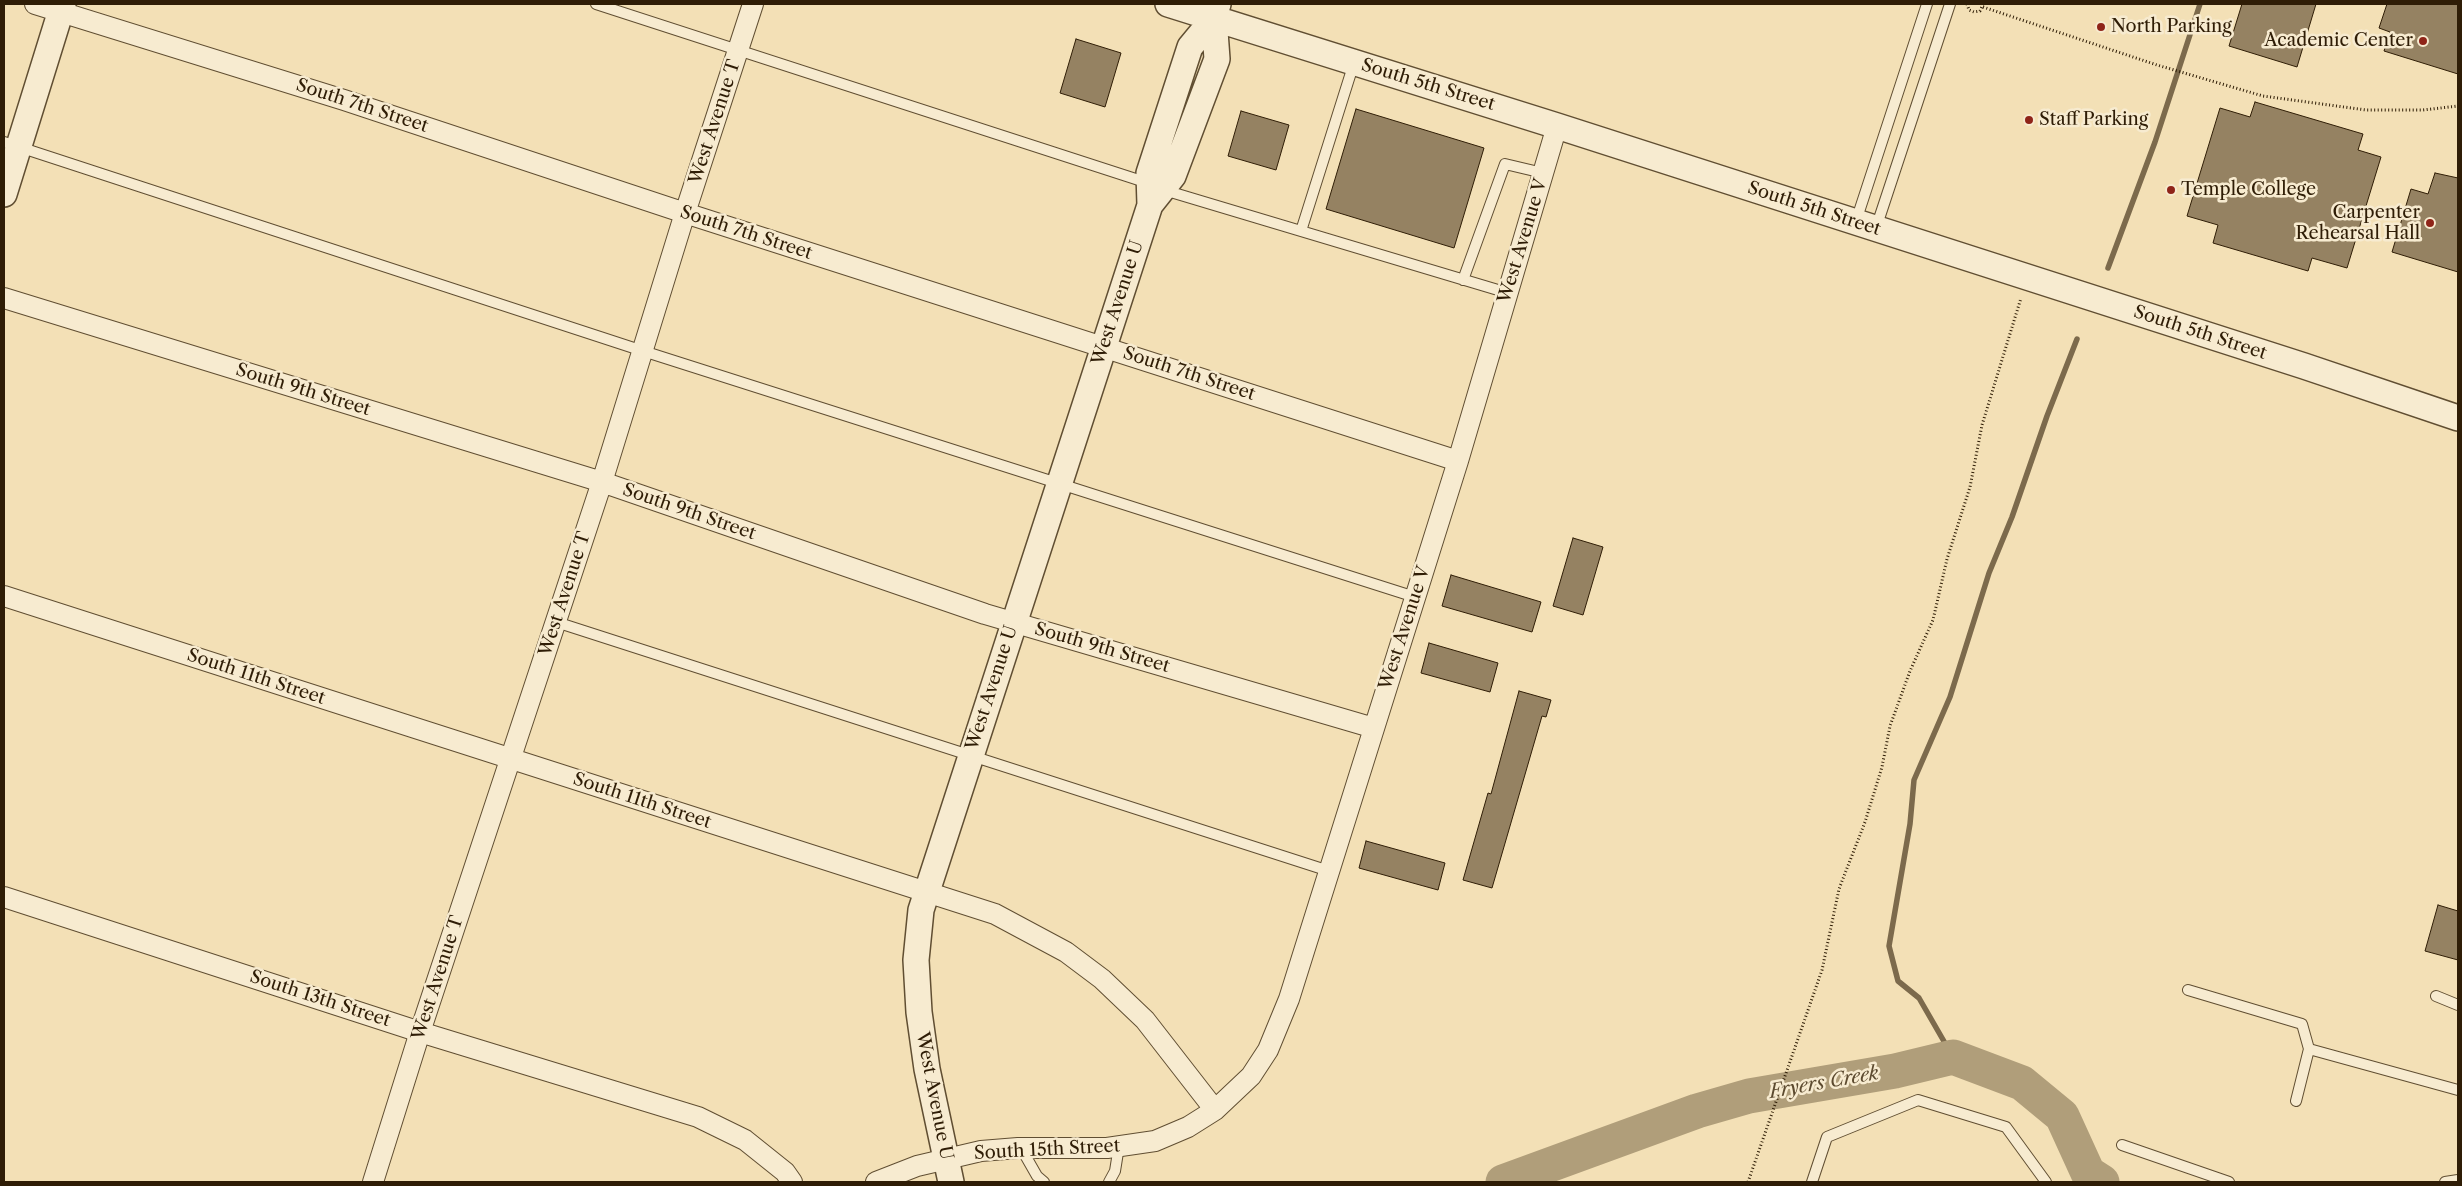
<!DOCTYPE html>
<style>
body{margin:0}
#map{position:relative;width:2462px;height:1186px;overflow:hidden;background:#f3e0b6;font-family:"Libre Caslon Text",serif}
canvas{display:block}
.frame{position:absolute;inset:0;border:5px solid #2f1d06;pointer-events:none}
</style>
<div id="map">
<canvas width="2462" height="1186"></canvas>
<div class="frame"></div>
</div>
<script>
const ctx = document.querySelector('canvas').getContext('2d');
ctx.lineJoin = 'round';
const shape = rows => new Path2D(rows.map(r => 'M' + r).join(''));
function trace(path, color, width, dash) { ctx.strokeStyle = color; ctx.lineWidth = width; ctx.lineCap = dash ? 'butt' : 'round'; ctx.setLineDash(dash || []); ctx.stroke(path); }
function fillPath(path, color) { ctx.fillStyle = color; ctx.fill(path, 'evenodd'); }
function drawText(font, color, halo, rows, align = 'center') {
  ctx.font = font + ' "Libre Caslon Text",serif'; ctx.lineWidth = 5; ctx.setLineDash([]); ctx.textBaseline = 'middle'; ctx.strokeStyle = halo; ctx.fillStyle = color; for (const [text, x, y, turn = 0] of rows) {
    ctx.save(); ctx.translate(x, y); ctx.rotate((+turn || 0) * Math.PI / 180); ctx.textAlign = isNaN(turn) ? turn : align; if (halo) ctx.strokeText(text, 0, 0); ctx.fillText(text, 0, 0); ctx.restore();
  }
}
const stream = shape([
 [2108,268,2155,142,2200,4],
 [1953,1057,1919,998,1898,981,1889,946,1910,824,1914,780,1950,697,1989,573,2012,517,2047,416,2077,339]
]);
const river = shape([
 [1503,1182,1697,1111,1749,1096,1895,1071,1953,1057,2022,1083,2062,1116,2088,1173,2102,1182]
]);
const building = shape([
 [2242,4,2316,4,2297,67,2229,46,2242,4],
 [2387,4,2458,4,2458,74,2384,51,2390,32,2379,28,2387,4],
 [1076,39,1121,53,1105,107,1060,93,1076,39],
 [2255,102,2363,134,2358,150,2381,157,2347,268,2312,258,2308,271,2213,243,2218,225,2187,216,2220,108,2250,117,2255,102],
 [1356,109,1484,148,1454,248,1326,209,1356,109],
 [1241,111,1289,125,1276,170,1228,156,1241,111],
 [2435,173,2458,178,2458,272,2392,252,2411,189,2428,194,2435,173],
 [1573,538,1603,547,1583,615,1553,606,1573,538],
 [1451,575,1541,602,1532,632,1442,606,1451,575],
 [1429,643,1498,663,1490,692,1421,673,1429,643],
 [1519,691,1551,700,1546,717,1542,716,1492,888,1463,880,1488,793,1491,794,1519,691],
 [1366,841,1445,863,1438,890,1359,868,1366,841],
 [2438,905,2458,911,2458,960,2425,951,2438,905]
]);
const path = shape([
 [1967,4,1969,10,1974,12,1980,11,1983,4],
 [1983,7,2157,65,2263,96,2366,110,2423,110,2458,106],
 [1748,1182,1822,970,1839,889,1865,822,1882,767,1890,726,1910,671,1933,620,1947,559,1970,487,1982,425,2021,298]
]);
const service = shape([
 [596,4,1148,183],
 [4,142,643,351,1415,597],
 [1164,190,1508,293],
 [1856,221,1927,4],
 [1876,228,1950,4],
 [1301,231,1354,63],
 [1463,280,1505,164,1543,173],
 [556,622,1329,871],
 [2188,990,2302,1024,2309,1049,2296,1101],
 [2436,996,2458,1005],
 [2309,1049,2458,1090],
 [2122,1145,2229,1182],
 [1021,1148,1037,1176,1044,1182],
 [1109,1182,1115,1171,1119,1146],
 [1812,1182,1827,1137,1918,1100,2006,1127,2046,1182],
 [2445,1182,2458,1180]
]);
const minor = shape([
 [35,4,344,100,685,213,1458,461],
 [4,298,602,482,985,614,1374,728],
 [4,596,995,914,1066,952,1102,979,1145,1020,1215,1110],
 [4,897,420,1032,698,1117,745,1140,785,1172,792,1182],
 [373,1182,420,1032,602,482,685,213,753,4],
 [876,1182,917,1166,981,1151,1018,1148,1107,1148,1155,1141,1188,1127,1215,1110,1251,1076,1268,1050,1289,999,1458,461,1557,126]
]);
const tertiary = shape([
 [1168,4,1557,126,2304,366,2458,418],
 [4,194,63,4],
 [1150,205,1149,173,1190,47,1214,18],
 [951,1182,927,1069,919,1012,916,960,921,910,1150,205,1173,176,1217,59,1214,18,1218,4]
]);
const markers = [
 [2101,27,5,"#8f2418"],
 [2423,41,5,"#8f2418"],
 [2029,120,5,"#8f2418"],
 [2171,190,5,"#8f2418"],
 [2430,223,5,"#8f2418"]
];
const poiNames = [
 ["North Parking",2111,27],
 ["Academic Center",2413,41,"right"],
 ["Staff Parking",2039,120],
 ["Temple College",2181,190],
 ["Carpenter",2420,213,"right"],
 ["Rehearsal Hall",2420,234,"right"]
];
const streetNames = [
 ["South 5th Street",1428,85,17],
 ["South 7th Street",362,106,18],
 ["West Avenue T",715,122,-72],
 ["South 5th Street",1814,209,18],
 ["South 7th Street",746,233,18],
 ["West Avenue V",1523,241,-73],
 ["West Avenue U",1118,303,-72],
 ["South 5th Street",2200,333,18],
 ["South 7th Street",1189,374,18],
 ["South 9th Street",303,390,17],
 ["South 9th Street",689,512,19],
 ["West Avenue T",565,594,-72],
 ["West Avenue V",1405,628,-72],
 ["South 9th Street",1102,648,16],
 ["South 11th Street",256,677,18],
 ["West Avenue U",992,688,-72],
 ["South 11th Street",642,801,18],
 ["West Avenue T",438,978,-72],
 ["South 13th Street",320,999,18],
 ["West Avenue U",934,1096,79],
 ["South 15th Street",1047,1150,-3]
];
const waterNames = [
 ["Fryers Creek",1824,1083,-10]
];
trace(stream, '#7c6a4c', 5.5);
trace(river, '#b09e7a', 35);
fillPath(building, '#958262');
trace(building, '#2f1d06', 1);
trace(service, '#604e32', 12);
trace(minor, '#604e32', 22);
trace(tertiary, '#604e32', 28);
trace(path, '#2f1d06', 3, [1, 2.5]);
trace(service, '#f7ebd0', 10);
trace(minor, '#f7ebd0', 20);
trace(tertiary, '#f7ebd0', 25);
for (const [x, y, r, color] of markers) { const dot = new Path2D(); dot.arc(x, y, r, 0, 2 * Math.PI); ctx.fillStyle = color; ctx.fill(dot); trace(dot, '#f7ebd0', 2); }
drawText('18px', '#2f1d06', '#f7ebd0', poiNames, 'left');
drawText('18px', '#2f1d06', '#f7ebd0', streetNames);
drawText('italic 19px', '#5c4a2f', '#f7ebd0', waterNames);
</script>
